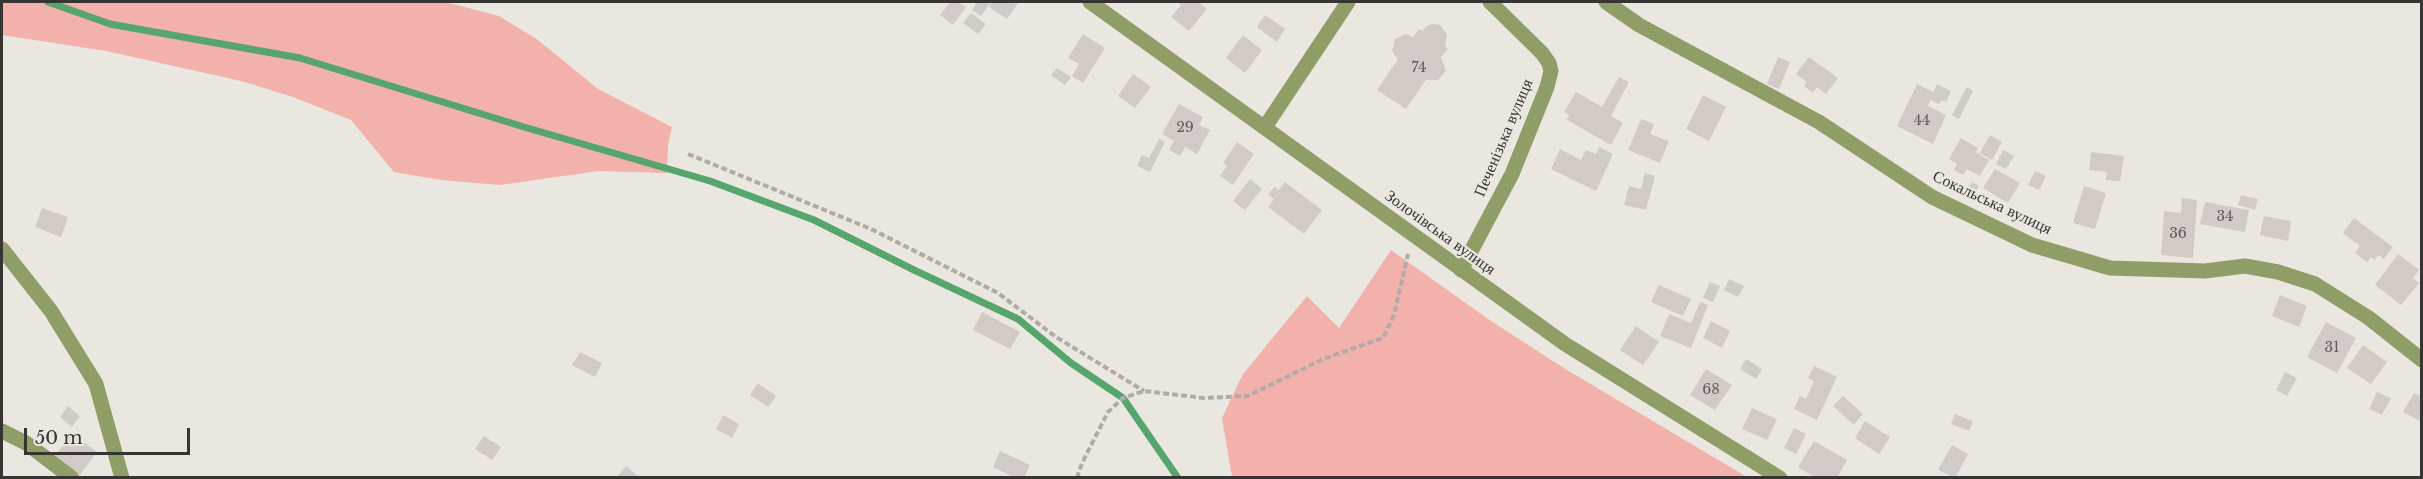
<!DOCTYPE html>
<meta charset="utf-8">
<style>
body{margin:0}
#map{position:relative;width:2423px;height:479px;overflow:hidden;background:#eae7e1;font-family:"Libre Baskerville",serif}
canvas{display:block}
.frame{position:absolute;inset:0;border:3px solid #363533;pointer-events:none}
.scale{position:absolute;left:24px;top:428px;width:166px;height:27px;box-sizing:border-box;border:3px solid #363533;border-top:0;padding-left:8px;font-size:18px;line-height:21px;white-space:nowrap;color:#363533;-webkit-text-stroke:4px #eae7e1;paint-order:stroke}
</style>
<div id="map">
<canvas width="2423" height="479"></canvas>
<div class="frame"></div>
<div class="scale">50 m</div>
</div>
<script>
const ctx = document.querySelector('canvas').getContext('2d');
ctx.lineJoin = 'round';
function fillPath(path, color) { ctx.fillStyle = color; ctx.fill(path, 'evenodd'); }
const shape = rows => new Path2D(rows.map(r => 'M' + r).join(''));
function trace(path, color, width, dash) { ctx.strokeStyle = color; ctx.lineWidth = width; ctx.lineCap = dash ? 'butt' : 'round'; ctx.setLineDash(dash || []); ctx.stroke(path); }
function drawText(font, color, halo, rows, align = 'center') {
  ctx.font = font + ' "Libre Baskerville",serif'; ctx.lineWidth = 4.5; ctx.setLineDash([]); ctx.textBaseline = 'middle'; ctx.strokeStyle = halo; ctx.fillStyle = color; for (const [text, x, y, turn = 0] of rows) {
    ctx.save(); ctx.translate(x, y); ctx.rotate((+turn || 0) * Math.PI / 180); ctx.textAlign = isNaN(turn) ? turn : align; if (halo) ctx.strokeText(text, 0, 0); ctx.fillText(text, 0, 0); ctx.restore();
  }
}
const green = shape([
 [2,2,446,2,499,16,538,40,598,89,672,127,668,146,667,173,598,171,500,185,441,180,394,172,351,120,293,97,241,81,106,51,2,35],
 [1391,250,1491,321,1567,370,1747,477,1232,477,1222,418,1243,374,1307,296,1339,328]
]);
const stream = shape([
 [48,2,110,24,300,58,524,127,710,181,814,220,914,270,1018,319,1071,363,1123,398,1178,478]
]);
const building = shape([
 [950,2,958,2,966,7,953,25,940,15],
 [977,2,991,2,981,16,972,10],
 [992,2,1019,2,1007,19,989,7],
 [1177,2,1198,2,1207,9,1189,31,1171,17,1181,5],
 [971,13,986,24,978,34,963,23],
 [1265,15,1285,29,1277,42,1257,27],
 [1434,24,1440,25,1447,34,1445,46,1448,49,1441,57,1446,71,1438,80,1426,80,1406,109,1377,90,1398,59,1392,51,1395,39,1406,34,1413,37,1419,29,1422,31,1428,25],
 [1083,34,1105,48,1083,83,1072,76,1079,64,1068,58],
 [1243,35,1262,50,1245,73,1226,58],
 [1778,57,1790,62,1779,89,1767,84],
 [1809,57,1838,78,1826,94,1817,87,1813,93,1804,86,1807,82,1796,74],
 [1057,68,1071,77,1065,85,1051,75],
 [1133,74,1151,87,1135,108,1118,96],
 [1619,77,1629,82,1611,116,1623,123,1611,145,1567,120,1569,115,1564,112,1576,92,1602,107],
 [1917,84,1933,92,1937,84,1951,91,1946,102,1942,100,1939,104,1931,100,1928,106,1946,115,1933,144,1897,126],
 [1967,87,1973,91,1959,119,1952,115],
 [1703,95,1726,107,1709,141,1686,129],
 [1179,104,1203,117,1199,125,1210,130,1197,154,1185,147,1180,156,1169,150,1174,141,1162,134],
 [1641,119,1654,124,1650,134,1669,141,1660,163,1628,150],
 [1990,135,2002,142,1992,160,1980,153],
 [1961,138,1978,148,1976,152,1989,160,1980,176,1967,169,1963,175,1954,170,1957,164,1949,159],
 [1159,139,1165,142,1150,172,1137,166,1142,155,1149,158],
 [1237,142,1254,154,1233,185,1220,176,1227,166,1223,163],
 [1599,147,1613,154,1596,191,1551,169,1560,149,1581,160,1586,150,1596,154],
 [2003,150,2014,156,2006,169,1996,164],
 [2091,152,2124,156,2120,181,2106,180,2107,172,2089,170],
 [1995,169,2020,183,2008,203,1983,188],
 [2035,171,2046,176,2039,190,2028,185],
 [1645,173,1655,176,1646,210,1624,205,1629,186,1641,189],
 [1250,179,1262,189,1245,210,1233,201],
 [1285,182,1322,210,1304,234,1268,207,1274,199,1268,195,1274,187,1279,190],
 [1972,182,1979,186,1971,199,1964,195],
 [2084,186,2106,193,2095,229,2073,223],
 [2241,195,2258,199,2255,210,2238,205],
 [2182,198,2197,200,2193,258,2161,255,2164,211,2181,213],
 [2205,202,2249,210,2245,232,2200,224],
 [42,208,68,217,61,237,35,227],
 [2264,216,2291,221,2288,241,2260,235],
 [2354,218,2393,247,2384,259,2378,255,2375,260,2371,257,2367,262,2355,253,2360,246,2343,233],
 [2398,254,2419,270,2413,278,2419,283,2401,305,2375,285],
 [1729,279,1744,286,1738,297,1724,290],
 [1710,282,1720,286,1713,302,1703,298],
 [1659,285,1691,299,1683,316,1651,302],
 [2280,295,2307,306,2299,327,2272,316],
 [1700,302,1708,305,1691,348,1660,336,1669,314,1691,323],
 [982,312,1020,332,1010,349,973,330],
 [1711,321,1730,331,1722,348,1703,338],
 [2326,322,2356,338,2337,373,2307,357],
 [1636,326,1659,342,1643,365,1620,350],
 [2363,345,2387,362,2371,384,2347,368],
 [580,352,602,363,595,377,572,365],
 [1746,359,1762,369,1756,379,1740,369],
 [1814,366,1837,377,1817,420,1794,409,1800,396,1806,399,1814,381,1808,378],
 [1706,369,1732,385,1715,410,1690,395],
 [2285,372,2297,378,2287,396,2276,390],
 [758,383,776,396,768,407,750,395],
 [2377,392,2391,398,2382,415,2369,409],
 [2414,393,2422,397,2422,422,2403,412],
 [1843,396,1863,414,1854,425,1833,406],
 [68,406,80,416,72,427,60,417],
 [1752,408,1777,419,1767,440,1742,429],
 [1955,414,1973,421,1969,431,1951,424],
 [723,415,739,424,732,438,716,429],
 [1865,421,1890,437,1879,454,1855,438],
 [1794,428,1806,434,1796,454,1784,448],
 [72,433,97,452,80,475,55,456],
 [484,436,501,447,492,460,475,449],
 [1814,441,1847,460,1837,478,1816,478,1798,467],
 [1952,445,1968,454,1955,478,1938,470],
 [1000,451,1030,465,1024,478,1016,478,993,467],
 [626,466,640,478,616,478]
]);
const path = shape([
 [688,154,871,229,998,293,1056,337,1144,391],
 [1077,478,1082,463,1108,412,1123,398,1144,391,1204,398,1248,396,1323,359,1383,338,1394,315,1408,254]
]);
const street = shape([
 [1090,2,1565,344,1780,478],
 [1606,2,1639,25,1819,122,1932,197,2032,245,2110,268,2205,271,2245,266,2278,272,2315,284,2369,318,2422,360],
 [1265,127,1348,2],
 [2,249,51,311,96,384,122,478],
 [1461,270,1512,174,1547,87,1551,71,1549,63,1542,53,1490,2],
 [2,431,26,443,72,478]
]);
const numberNames = [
 ["74",1419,68],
 ["44",1922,121],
 ["29",1185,128],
 ["34",2225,217],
 ["36",2178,234],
 ["31",2332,348],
 ["68",1711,390]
];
const streetNames = [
 ["Печенізька вулиця",1504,138,-67],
 ["Сокальська вулиця",1992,203,25],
 ["Золочівська вулиця",1440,233,36]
];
fillPath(green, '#f2b1aa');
trace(stream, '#55a56d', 7);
fillPath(building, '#d1cac6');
trace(path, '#afaca8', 4, [6, 3]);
trace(street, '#8f9e66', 15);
drawText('14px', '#5d5a58', null, numberNames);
drawText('16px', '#363533', '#eae7e1', streetNames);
</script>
